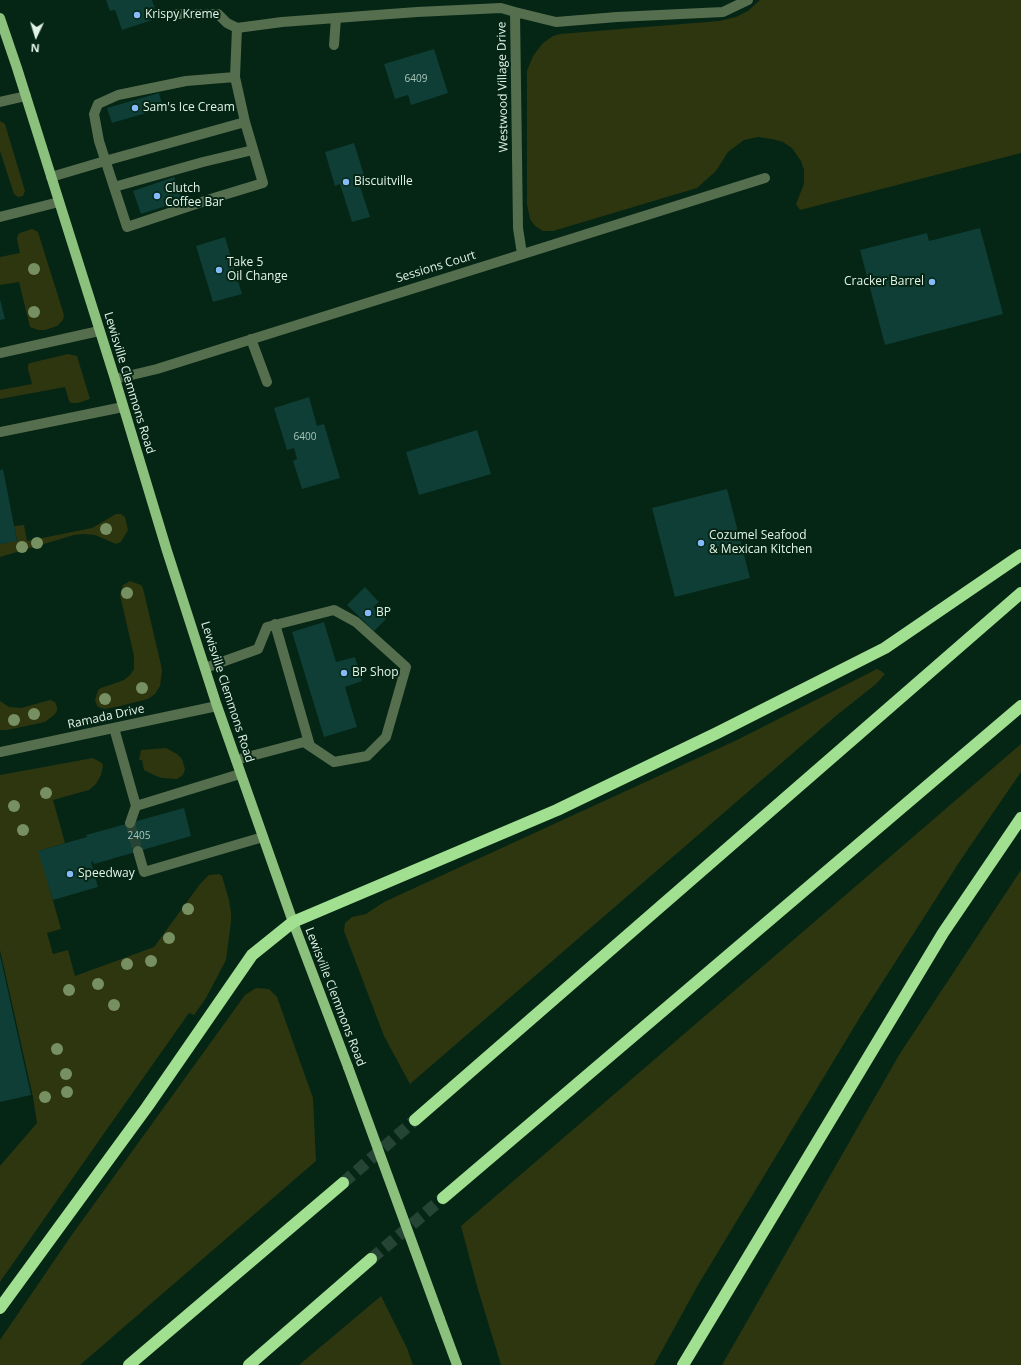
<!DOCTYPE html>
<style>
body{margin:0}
#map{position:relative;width:1021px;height:1365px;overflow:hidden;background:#052515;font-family:"Open Sans",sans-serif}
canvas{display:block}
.north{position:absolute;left:16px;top:16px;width:40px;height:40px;-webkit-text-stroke:3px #052515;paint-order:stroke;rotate:184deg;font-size:11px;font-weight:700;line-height:16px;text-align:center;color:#e2f4e8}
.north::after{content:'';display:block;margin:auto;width:14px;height:18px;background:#e2f4e8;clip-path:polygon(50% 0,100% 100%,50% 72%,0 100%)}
</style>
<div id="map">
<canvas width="1021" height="1365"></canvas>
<div class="north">N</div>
</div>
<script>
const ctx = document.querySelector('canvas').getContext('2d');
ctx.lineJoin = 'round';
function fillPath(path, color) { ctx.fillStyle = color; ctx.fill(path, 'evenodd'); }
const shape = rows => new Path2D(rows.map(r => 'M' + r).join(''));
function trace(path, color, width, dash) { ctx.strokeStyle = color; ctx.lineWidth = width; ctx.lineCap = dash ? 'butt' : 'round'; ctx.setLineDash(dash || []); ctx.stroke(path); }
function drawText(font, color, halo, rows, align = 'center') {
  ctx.font = font + ' "Open Sans",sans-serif'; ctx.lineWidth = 4; ctx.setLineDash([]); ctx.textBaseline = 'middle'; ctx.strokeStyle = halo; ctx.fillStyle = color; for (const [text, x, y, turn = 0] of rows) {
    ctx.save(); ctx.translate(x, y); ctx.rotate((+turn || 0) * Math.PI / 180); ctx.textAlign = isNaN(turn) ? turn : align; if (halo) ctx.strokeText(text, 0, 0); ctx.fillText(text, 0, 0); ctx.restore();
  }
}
const green = shape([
 [760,0,1021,0,1021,153,800,210,796,204,804,184,804,170,801,161,792,148,783,142,772,139,758,137,744,140,728,152,716,171,697,188,553,231,543,231,535,226,530,219,527,204,527,71,533,56,543,43,553,36,560,34,719,21,736,17,748,11],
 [0,121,5,124,25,191,23,196,18,197,14,194,0,151],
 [32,229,38,232,64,315,63,320,57,326,45,330,38,330,30,327,19,282,0,285,0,257,20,253,17,239,18,235,20,233],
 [68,354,77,356,90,399,78,403,71,403,69,401,65,387,0,399,0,390,32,384,28,369,28,365,30,363],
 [116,514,121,514,125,517,128,530,121,542,116,544,95,535,83,534,74,535,0,557,0,544,17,540,14,526,24,525,27,541,92,528],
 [130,581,141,585,143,588,161,665,162,671,160,686,155,694,148,699,120,706,105,709,100,708,97,706,95,700,98,690,101,688,124,680,130,675,134,669,134,656,120,595,123,585],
 [877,669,881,671,885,674,876,684,837,715,410,1084,384,1036,344,931,345,923,352,917,366,914,384,902,737,740],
 [50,700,55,702,57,707,57,711,54,715,45,722,7,730,0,730,0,701,9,707,21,708],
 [1021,744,1021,772,962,858,862,1014,698,1285,654,1365,501,1365,477,1286,461,1226],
 [166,748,177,754,182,759,185,769,183,775,177,779,162,778,156,776,144,770,142,760,139,760,141,750],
 [93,758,102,763,103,766,101,775,96,784,89,790,53,800,65,843,39,851,61,929,47,933,53,954,68,950,75,976,154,947,200,884,209,875,219,874,222,876,229,900,231,913,231,922,226,960,206,998,194,1015,189,1013,105,1132,0,1282,0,1166,37,1123,33,1097,0,950,0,775],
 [1021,870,1021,1365,722,1365,899,1055],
 [256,988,269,989,277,997,313,1098,316,1161,80,1365,0,1365,0,1340,71,1236,245,995],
 [381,1296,407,1348,413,1365,299,1365]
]);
const building = shape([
 [106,0,152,0,158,18,122,30,115,10,110,11],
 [434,49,448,93,411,105,408,95,395,99,384,64],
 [159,93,163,108,112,123,107,108],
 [354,143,365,178,358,180,370,217,352,222,340,184,335,186,325,152],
 [174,177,182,201,141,214,133,191],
 [980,228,1003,314,885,345,860,250,927,233,929,241],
 [225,237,242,294,213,302,196,246],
 [0,299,5,319,0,320],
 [309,397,317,426,324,424,340,478,302,489,293,461,297,459,294,448,287,450,274,408],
 [477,430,491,474,419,495,406,452],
 [3,469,17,541,0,544,0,470],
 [727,489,750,578,675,597,652,508],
 [365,587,379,602,373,607,386,619,374,631,347,605],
 [324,622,336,662,355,657,362,681,345,687,357,727,324,737,292,632],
 [184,808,191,836,94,864,93,861,91,862,98,887,53,900,38,851,87,837,86,835],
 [0,955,31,1095,0,1102]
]);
const minorTunnel = shape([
 [130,823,138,851]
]);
const highwayTunnel = shape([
 [343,1183,415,1120],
 [371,1259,443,1198]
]);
const minor = shape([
 [174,14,218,14,227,23,237,28,282,22,417,12,501,8,515,12],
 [334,45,336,18],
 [235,77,186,81,118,95,98,104,94,114,99,141,127,227,217,197,263,183,245,122,235,77,237,28],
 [0,102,26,96],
 [51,177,105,161,245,122],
 [114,187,203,162,253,150],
 [0,217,59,202],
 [522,254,518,228,515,12,556,22,617,17,723,12,748,0],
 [251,339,267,382],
 [0,353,99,331],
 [115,379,157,369,765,178],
 [0,432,123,407],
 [275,624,310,746],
 [205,668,258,649,267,627,334,610,356,622,406,667,386,737,367,756,334,762,304,742,236,760],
 [114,728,136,806,130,823],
 [0,752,217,706],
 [136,806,240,774],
 [138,851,144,872,263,837]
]);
const major = shape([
 [0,18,17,68,115,379,167,551,217,706,293,922,348,1067],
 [440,1319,457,1365]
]);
const highway = shape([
 [415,1120,1021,593],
 [443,1198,1021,706],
 [0,1308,147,1107,252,955,293,922,557,810,717,733,885,648,1021,555],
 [129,1365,343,1183],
 [249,1365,371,1259],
 [683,1365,943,933,1021,818]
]);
const majorBridge = shape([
 [348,1067,440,1319]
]);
const trees = [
 [34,269],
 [34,312],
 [106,529],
 [37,543],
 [22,547],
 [127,593],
 [142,688],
 [105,699],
 [34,714],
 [14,720],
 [46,793],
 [14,806],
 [23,830],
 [188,909],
 [169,938],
 [151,961],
 [127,964],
 [98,984],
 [69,990],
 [114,1005],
 [57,1049],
 [66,1074],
 [67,1092],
 [45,1097]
];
const markers = [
 [137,15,4,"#85bbfb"],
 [135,108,4,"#85bbfb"],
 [346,182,4,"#85bbfb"],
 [157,196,4,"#85bbfb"],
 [219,270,4,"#85bbfb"],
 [932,282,4,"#85bbfb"],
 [701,543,4,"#85bbfb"],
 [368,613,4,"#85bbfb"],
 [344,673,4,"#85bbfb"],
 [70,874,4,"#85bbfb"]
];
const numberNames = [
 ["6409",416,79],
 ["6400",305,437],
 ["2405",139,836]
];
const poiNames = [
 ["Krispy Kreme",145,15],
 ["Sam's Ice Cream",143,108],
 ["Biscuitville",354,182],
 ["Clutch",165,189],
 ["Coffee Bar",165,203],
 ["Take 5",227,263],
 ["Oil Change",227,277],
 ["Cracker Barrel",924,282,"right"],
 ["Cozumel Seafood",709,536],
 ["& Mexican Kitchen",709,550],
 ["BP",376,613],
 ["BP Shop",352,673],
 ["Speedway",78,874]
];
const streetNames = [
 ["Westwood Village Drive",503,87,-91],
 ["Sessions Court",436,267,-17],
 ["Lewisville Clemmons Road",129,383,73],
 ["Lewisville Clemmons Road",227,692,72],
 ["Ramada Drive",106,717,-12],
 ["Lewisville Clemmons Road",335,997,69]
];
fillPath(green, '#2e3610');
fillPath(building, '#0e3e35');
trace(minorTunnel, '#264435', 10, [10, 5]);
trace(highwayTunnel, '#264435', 12, [12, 6]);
trace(minor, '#556e4e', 10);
trace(major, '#8bc07d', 10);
trace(highway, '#a1e090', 12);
trace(majorBridge, '#8bc07d', 10);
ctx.fillStyle = '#779061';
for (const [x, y] of trees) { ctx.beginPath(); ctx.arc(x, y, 6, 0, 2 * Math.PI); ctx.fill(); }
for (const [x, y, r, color] of markers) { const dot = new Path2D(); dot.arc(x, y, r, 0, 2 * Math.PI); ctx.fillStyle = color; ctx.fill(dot); trace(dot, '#052515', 1.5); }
drawText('10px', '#adc6bb', null, numberNames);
drawText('12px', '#e2f4e8', '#052515', poiNames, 'left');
drawText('12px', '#e2f4e8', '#052515', streetNames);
</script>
